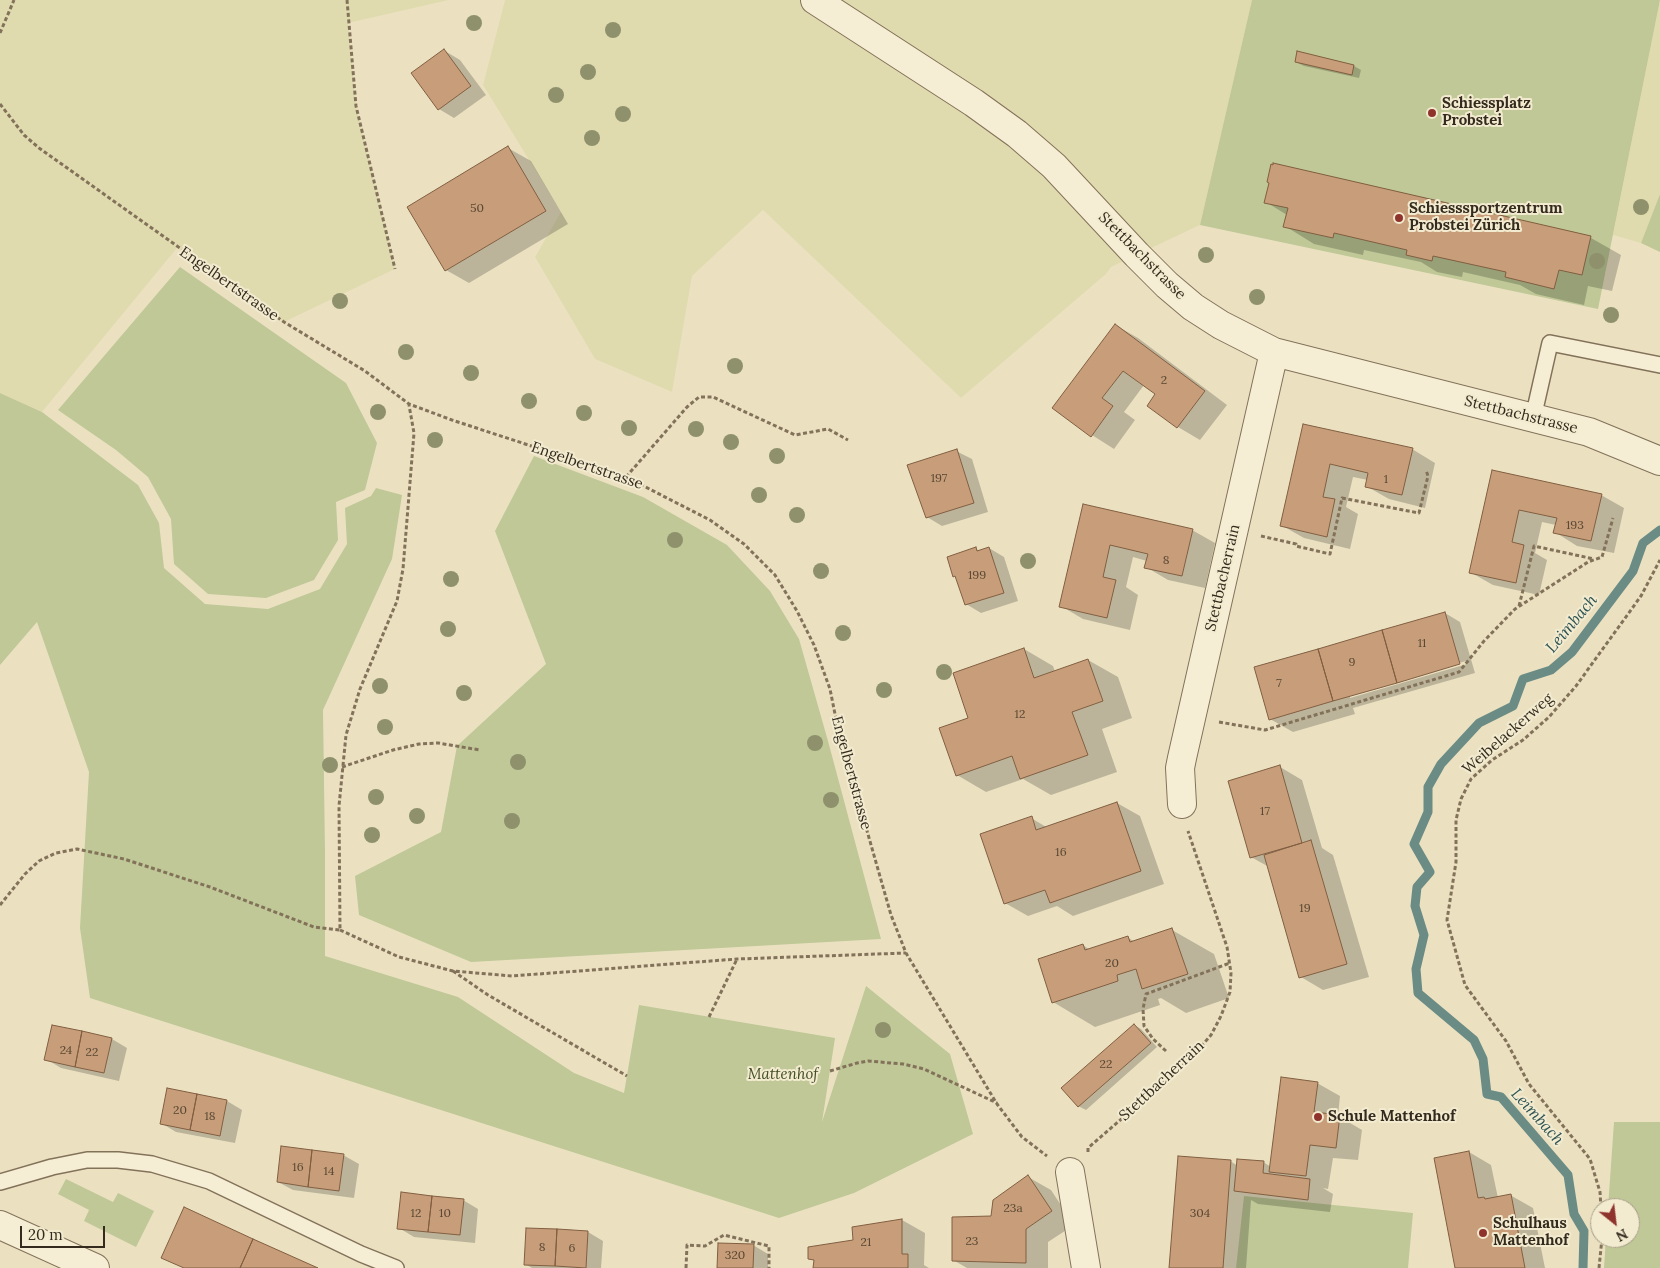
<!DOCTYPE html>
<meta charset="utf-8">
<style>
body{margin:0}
#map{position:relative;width:1660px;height:1268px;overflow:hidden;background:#ebe1c1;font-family:Lora,serif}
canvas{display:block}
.north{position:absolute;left:1590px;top:1198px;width:50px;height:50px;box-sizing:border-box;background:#f3ebd0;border:1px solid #a79e88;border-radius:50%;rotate:151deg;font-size:14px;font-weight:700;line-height:20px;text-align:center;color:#342a1d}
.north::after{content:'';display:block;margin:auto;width:18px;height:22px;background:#8f332d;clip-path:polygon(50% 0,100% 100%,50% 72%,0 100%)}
.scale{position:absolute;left:20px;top:1226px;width:85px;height:22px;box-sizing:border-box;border:2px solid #342a1d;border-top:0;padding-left:6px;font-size:15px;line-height:18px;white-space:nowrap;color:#342a1d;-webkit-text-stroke:4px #f3ebd0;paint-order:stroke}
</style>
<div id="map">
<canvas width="1660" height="1268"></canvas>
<div class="north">N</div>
<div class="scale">20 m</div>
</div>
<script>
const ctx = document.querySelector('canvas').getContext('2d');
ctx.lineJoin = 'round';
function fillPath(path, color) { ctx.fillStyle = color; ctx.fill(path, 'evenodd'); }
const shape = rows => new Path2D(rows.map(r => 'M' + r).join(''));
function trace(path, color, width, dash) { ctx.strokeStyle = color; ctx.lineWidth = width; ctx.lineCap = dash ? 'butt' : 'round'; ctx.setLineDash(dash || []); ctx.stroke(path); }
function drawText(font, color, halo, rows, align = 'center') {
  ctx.font = font + ' Lora,serif'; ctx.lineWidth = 4; ctx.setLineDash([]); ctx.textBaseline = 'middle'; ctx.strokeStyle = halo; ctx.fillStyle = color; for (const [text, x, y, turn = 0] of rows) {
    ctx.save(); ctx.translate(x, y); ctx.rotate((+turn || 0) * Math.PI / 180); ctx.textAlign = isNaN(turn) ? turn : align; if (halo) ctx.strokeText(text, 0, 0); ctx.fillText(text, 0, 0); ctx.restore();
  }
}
const farmland = shape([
 [0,0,449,0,348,23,356,106,395,269,284,322,177,248,42,412,0,393],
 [505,0,1252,0,1200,225,1111,267,1106,274,961,398,763,210,692,276,672,392,595,359,535,257,561,212,483,85],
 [1660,0,1660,194,1641,243,1613,235]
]);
const green = shape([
 [1252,0,1660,0,1598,309,1200,225],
 [1660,194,1660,252,1641,243],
 [180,267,346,383,377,443,365,490,336,502,338,540,314,580,266,598,208,594,174,564,171,519,148,477,116,450,58,410],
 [0,393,42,412,138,485,159,523,164,568,205,604,268,609,320,589,347,544,345,508,371,496,376,488,402,495,392,559,323,710,325,853,325,956,458,997,574,1073,624,1093,639,1005,835,1038,822,1122,866,986,950,1054,973,1134,854,1193,779,1218,90,998,80,928,89,772,37,622,0,665],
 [534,456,643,497,727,545,770,591,799,639,828,741,881,939,471,962,359,915,355,876,441,832,457,746,546,664,495,531],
 [1614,1122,1660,1122,1660,1268,1604,1268,1606,1238,1630,1238,1630,1208,1608,1208],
 [66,1179,113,1202,118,1193,154,1211,136,1247,84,1221,89,1210,58,1194],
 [1244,1196,1413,1213,1408,1268,1236,1268]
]);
const shadow = shape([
 [445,51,460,60,486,95,454,118,439,109],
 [1298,53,1354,66,1361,70,1359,78,1304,66,1296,62],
 [508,148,531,161,568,224,469,283,446,270],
 [1274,165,1591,238,1621,255,1612,291,1588,286,1584,305,1536,294,1520,285,1463,272,1462,277,1437,272,1421,262,1364,250,1363,255,1314,244,1285,226,1287,215,1266,202],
 [1115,325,1138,338,1227,405,1200,440,1178,427,1157,394,1144,385,1124,412,1135,420,1114,449,1092,435],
 [1304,425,1412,449,1435,463,1425,508,1389,499,1366,486,1368,480,1353,477,1346,507,1358,514,1350,549,1304,538,1281,525],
 [956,451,972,459,988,512,942,526,927,517],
 [1493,471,1601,495,1624,508,1614,553,1577,546,1555,532,1556,525,1542,522,1535,553,1547,560,1539,595,1493,585,1470,572],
 [1084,506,1192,530,1215,543,1205,588,1168,580,1146,567,1147,561,1133,557,1126,587,1138,595,1130,630,1083,619,1061,606],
 [989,548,1004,557,1018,601,981,613,966,604,958,578,954,576,976,549,980,551],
 [1445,613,1460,622,1475,673,1353,708,1355,714,1293,732,1270,719],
 [1466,661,1467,664,1350,698,1350,695],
 [1024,649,1053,666,1055,672,1088,660,1118,677,1132,718,1102,729,1117,772,1051,795,1023,779,986,792,957,775,970,719],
 [1280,767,1302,780,1322,848,1333,855,1369,977,1323,990,1301,977,1269,867,1251,857],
 [1117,803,1140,816,1164,884,1073,916,1057,906,1028,916,1005,903,1031,818,1048,828],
 [1172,930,1214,954,1229,998,1186,1013,1161,998,1158,999,1160,1005,1095,1027,1053,1002,1083,945,1090,950,1127,937,1135,942],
 [1134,1025,1141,1029,1157,1047,1086,1110,1078,1106],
 [53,1026,112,1039,127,1048,119,1081,61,1068,46,1059],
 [1317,1083,1340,1096,1338,1116,1362,1130,1358,1160,1333,1158,1328,1189,1323,1188,1333,1194,1330,1212,1258,1204,1251,1200,1246,1268,1170,1268,1230,1161,1238,1166,1263,1162,1271,1167],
 [227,1101,242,1110,235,1143,176,1132,161,1123],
 [1469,1152,1491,1165,1498,1198,1510,1195,1533,1208,1545,1268,1456,1268],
 [343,1155,359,1164,354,1198,293,1190,278,1182],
 [1028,1177,1051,1190,1074,1225,1048,1242,1048,1268,967,1268,953,1260],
 [463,1200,478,1209,475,1243,414,1237,399,1228],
 [902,1220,925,1233,924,1265,929,1268,815,1268,815,1261,809,1258,854,1241,854,1228],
 [588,1232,603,1241,601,1268,532,1268,525,1264],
 [753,1245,768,1254,768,1268,718,1268]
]);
const stream = shape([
 [1583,1268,1584,1231,1574,1214,1568,1175,1501,1097,1487,1094,1483,1059,1474,1040,1418,993,1416,969,1424,935,1415,906,1417,887,1430,872,1414,844,1428,812,1428,787,1441,764,1479,723,1513,706,1523,679,1551,670,1572,652,1633,571,1643,543,1660,530]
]);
const building = shape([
 [444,49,471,86,438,110,411,73,444,49],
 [1297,51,1354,65,1352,75,1295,62,1297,51],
 [508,146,546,211,445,271,407,207,508,146],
 [1273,163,1591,236,1582,275,1559,270,1554,289,1505,277,1506,272,1433,256,1432,261,1406,255,1407,250,1334,233,1333,238,1283,227,1288,208,1264,203,1269,183,1267,182,1271,164,1273,165,1273,163],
 [1115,324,1205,391,1177,428,1147,406,1155,394,1123,371,1102,398,1113,406,1091,437,1052,408,1115,324],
 [1303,424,1413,448,1402,495,1365,487,1368,473,1330,464,1323,497,1335,499,1327,537,1280,526,1303,424],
 [957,449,974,503,926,518,907,465,957,449],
 [1492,470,1602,494,1591,541,1553,533,1557,518,1519,510,1512,542,1524,545,1516,583,1469,573,1492,470],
 [1083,504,1193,529,1182,576,1144,568,1148,554,1110,545,1103,577,1116,580,1107,618,1059,607,1083,504],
 [976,547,977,551,989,547,1004,593,965,605,955,576,953,577,947,557,976,547],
 [1445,612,1460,664,1397,683,1382,630,1445,612],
 [1382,630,1397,683,1333,701,1318,649,1382,630],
 [1024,648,1034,678,1088,659,1103,701,1072,712,1088,755,1020,779,1012,756,956,776,939,728,968,718,953,673,1024,648],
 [1318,649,1333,701,1269,720,1254,667,1318,649],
 [1280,765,1302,843,1250,858,1228,781,1280,765],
 [1117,802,1141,871,1050,903,1045,890,1004,904,980,834,1032,816,1036,830,1117,802],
 [1311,840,1347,964,1299,978,1264,855,1311,840],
 [1172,928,1188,974,1142,989,1136,969,1117,975,1118,981,1052,1003,1038,959,1083,944,1085,950,1128,936,1130,942,1172,928],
 [1134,1024,1151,1043,1078,1107,1061,1088,1134,1024],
 [52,1025,82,1031,75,1067,44,1060,52,1025],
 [82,1031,112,1038,104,1073,75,1067,82,1031],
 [1281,1077,1318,1082,1314,1112,1340,1115,1336,1148,1310,1145,1306,1176,1269,1172,1281,1077],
 [167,1088,197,1094,190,1130,160,1124,167,1088],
 [197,1094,227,1100,220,1136,190,1130,197,1094],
 [281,1146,312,1150,308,1187,277,1182,281,1146],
 [312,1150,344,1154,339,1191,308,1187,312,1150],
 [1469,1151,1478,1198,1484,1197,1485,1199,1511,1194,1525,1268,1455,1268,1434,1158,1469,1151],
 [1178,1156,1231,1160,1223,1268,1169,1268,1178,1156],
 [1237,1159,1264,1161,1263,1173,1310,1179,1308,1200,1234,1191,1237,1159],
 [1028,1175,1052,1211,1026,1229,1026,1263,952,1261,952,1217,991,1216,993,1200,1028,1175],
 [401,1192,432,1196,428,1232,397,1229,401,1192],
 [432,1196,464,1199,460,1235,428,1232,432,1196],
 [184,1207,253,1239,240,1268,184,1268,161,1258,184,1207],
 [902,1219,902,1254,908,1254,908,1268,813,1268,814,1260,808,1259,808,1247,853,1240,852,1227,902,1219],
 [526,1228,557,1229,555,1266,524,1265,526,1228],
 [557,1229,588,1231,586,1268,555,1266,557,1229],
 [253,1239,318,1268,240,1268,253,1239],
 [718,1243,754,1244,753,1268,717,1268,718,1243]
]);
const path = shape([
 [347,0,356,106,395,269],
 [0,33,14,0],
 [0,104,24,135,39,148,284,322,365,371,409,404,452,420,626,477,710,520,744,544,775,575,797,611,814,645,830,689,838,729,891,915,906,953,997,1104,1022,1137,1047,1156],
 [626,477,687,407,699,397,713,397,795,435,828,429,848,440],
 [1261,536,1296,544,1296,546,1330,554,1342,498,1419,513,1428,476,1426,470],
 [1519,606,1534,546,1594,559],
 [1219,722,1265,730,1459,672,1484,641,1515,609,1588,562,1602,557,1613,518],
 [342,767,393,750,419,744,438,743,480,750],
 [0,905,25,874,39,861,56,853,77,849,124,859,210,887,314,927,340,930,339,806,346,735,360,689,397,601,403,569,414,433,409,405],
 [340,930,399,957,453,971,512,976,737,959,906,953],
 [453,971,488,995,627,1076],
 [709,1017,737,959],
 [1166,1051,1153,1039,1144,1026,1143,1009,1146,994,1230,963],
 [830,1071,857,1063,868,1061,903,1064,924,1069,997,1103],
 [1088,1152,1088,1148,1180,1068,1199,1049,1211,1035,1221,1016,1230,992,1231,973,1227,947,1188,831],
 [1601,1208,1600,1192,1590,1159,1529,1084,1506,1041,1465,985,1447,920,1456,862,1456,820,1461,799,1471,779,1492,760,1523,740,1549,717,1576,686,1641,596,1660,560],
 [686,1268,687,1245,705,1246,724,1235,769,1246,769,1268],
 [1599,1268,1602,1238]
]);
const service = shape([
 [1533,418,1550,343,1660,365],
 [0,1182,52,1167,87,1160,118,1160,152,1164,209,1181,361,1254,396,1268]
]);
const minor = shape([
 [815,0,974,103,1017,134,1054,166,1137,255,1167,285,1193,307,1221,325,1274,352,1589,432,1660,461],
 [1182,804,1180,768,1182,758,1274,352],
 [1070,1172,1086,1268],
 [0,1225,95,1268]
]);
const trees = [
 [474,23],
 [613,30],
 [588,72],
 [556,95],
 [623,114],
 [592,138],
 [1641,207],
 [1206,255],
 [1597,261],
 [1257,297],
 [340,301],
 [1611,315],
 [406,352],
 [735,366],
 [471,373],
 [529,401],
 [378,412],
 [584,413],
 [629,428],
 [696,429],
 [435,440],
 [731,442],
 [777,456],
 [759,495],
 [797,515],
 [675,540],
 [1028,561],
 [821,571],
 [451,579],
 [448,629],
 [843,633],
 [944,672],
 [380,686],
 [884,690],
 [464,693],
 [385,727],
 [815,743],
 [518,762],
 [330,765],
 [376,797],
 [831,800],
 [417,816],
 [512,821],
 [372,835],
 [883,1030]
];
const markers = [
 [1432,113,5,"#8f332d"],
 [1399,218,5,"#8f332d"],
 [1318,1117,5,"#8f332d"],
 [1483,1233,5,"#8f332d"]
];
const numberNames = [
 ["50",477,209],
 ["2",1164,381],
 ["197",939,479],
 ["1",1386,480],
 ["193",1575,526],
 ["8",1166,561],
 ["199",977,576],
 ["11",1422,644],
 ["9",1352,663],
 ["7",1279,684],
 ["12",1020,715],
 ["17",1265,812],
 ["16",1061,853],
 ["19",1305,909],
 ["20",1112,964],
 ["24",66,1051],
 ["22",92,1053],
 ["22",1106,1065],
 ["20",180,1111],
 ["18",210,1117],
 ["16",298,1168],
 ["14",329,1172],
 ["23a",1013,1209],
 ["12",416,1214],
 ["10",445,1214],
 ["304",1200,1214],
 ["23",972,1242],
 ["21",866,1243],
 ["8",542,1248],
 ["6",572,1249],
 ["320",735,1256]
];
const poiNames = [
 ["Schiessplatz",1442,104],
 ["Probstei",1442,121],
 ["Schiesssportzentrum",1409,209],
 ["Probstei Zürich",1409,226],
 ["Schule Mattenhof",1328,1117],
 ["Schulhaus",1493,1224],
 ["Mattenhof",1493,1241]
];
const streetNames = [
 ["Stettbachstrasse",1142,256,45],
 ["Engelbertstrasse",229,284,35],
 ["Stettbachstrasse",1521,415,14],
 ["Engelbertstrasse",587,466,19],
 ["Stettbacherrain",1223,578,-77],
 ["Weibelackerweg",1508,734,-41],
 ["Engelbertstrasse",851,773,75],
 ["Stettbacherrain",1162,1081,-43]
];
const parkNames = [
 ["Mattenhof",783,1075]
];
const waterNames = [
 ["Leimbach",1572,624,-50],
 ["Leimbach",1537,1117,48]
];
fillPath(farmland, '#e0dbaf');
fillPath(green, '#bfc896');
fillPath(shadow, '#0003');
trace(stream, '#6b8b85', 9);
fillPath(building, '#c79e79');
trace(building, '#815e41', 1);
trace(service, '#83725a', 18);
trace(minor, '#83725a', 30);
trace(path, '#83725a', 3, [4, 2.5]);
trace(service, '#f6eed4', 15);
trace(minor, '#f6eed4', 28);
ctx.fillStyle = '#8e916b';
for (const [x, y] of trees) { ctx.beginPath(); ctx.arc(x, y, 8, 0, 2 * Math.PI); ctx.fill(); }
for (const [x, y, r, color] of markers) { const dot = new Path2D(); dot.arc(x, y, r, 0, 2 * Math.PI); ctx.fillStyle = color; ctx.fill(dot); trace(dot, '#f3ebd0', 2); }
drawText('12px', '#594734', null, numberNames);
drawText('bold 15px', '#342a1d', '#f3ebd0', poiNames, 'left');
drawText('15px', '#342a1d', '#f3ebd0', streetNames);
drawText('italic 15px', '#424f25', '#f3ebd0', parkNames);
drawText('italic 16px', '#2d5353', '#f3ebd0', waterNames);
</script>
